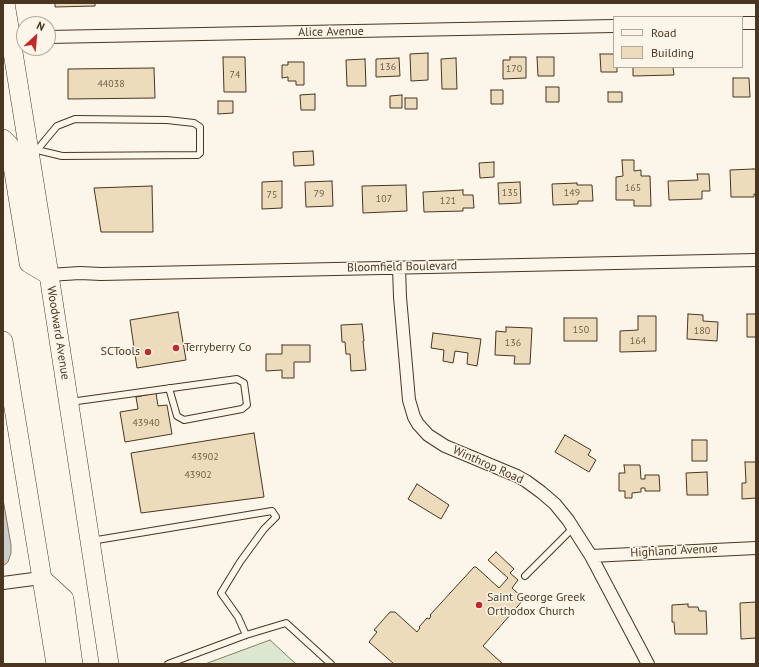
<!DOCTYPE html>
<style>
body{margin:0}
#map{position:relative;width:759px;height:667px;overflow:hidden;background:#fbf6e9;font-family:"PT Sans",sans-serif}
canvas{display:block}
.frame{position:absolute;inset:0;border:4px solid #4a3520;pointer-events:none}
.legend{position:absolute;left:613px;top:16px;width:130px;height:52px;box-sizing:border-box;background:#fbf6e9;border:1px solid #b4a999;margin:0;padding:5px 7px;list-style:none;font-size:12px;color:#4a3520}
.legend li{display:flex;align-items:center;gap:8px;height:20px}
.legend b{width:20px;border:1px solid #b4a999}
.north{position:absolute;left:16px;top:16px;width:40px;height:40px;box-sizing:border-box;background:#fbf6e9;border:1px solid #b4a999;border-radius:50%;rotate:26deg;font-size:11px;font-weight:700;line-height:16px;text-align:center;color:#4a3520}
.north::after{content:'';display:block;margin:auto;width:14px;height:18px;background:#c62828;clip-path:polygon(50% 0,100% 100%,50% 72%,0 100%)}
</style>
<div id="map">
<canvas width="759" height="667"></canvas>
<div class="frame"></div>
<ul class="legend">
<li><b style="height:5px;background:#fbf6e9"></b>Road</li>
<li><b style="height:11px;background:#ecdcbc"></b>Building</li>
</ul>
<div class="north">N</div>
</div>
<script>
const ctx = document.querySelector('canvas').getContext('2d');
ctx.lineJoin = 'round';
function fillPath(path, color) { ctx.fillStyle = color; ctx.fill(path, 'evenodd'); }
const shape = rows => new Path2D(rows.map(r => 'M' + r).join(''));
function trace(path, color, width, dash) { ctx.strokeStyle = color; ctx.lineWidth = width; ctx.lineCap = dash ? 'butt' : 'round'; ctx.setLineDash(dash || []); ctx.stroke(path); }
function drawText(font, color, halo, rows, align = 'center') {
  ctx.font = font + ' "PT Sans",sans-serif'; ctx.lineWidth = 3; ctx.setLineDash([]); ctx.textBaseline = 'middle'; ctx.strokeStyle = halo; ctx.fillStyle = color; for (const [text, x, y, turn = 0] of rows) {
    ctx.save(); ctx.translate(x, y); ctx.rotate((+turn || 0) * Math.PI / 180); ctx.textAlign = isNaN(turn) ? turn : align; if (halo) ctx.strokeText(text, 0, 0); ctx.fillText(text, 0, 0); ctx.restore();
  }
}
const green = shape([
 [270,640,296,664,205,664,270,640]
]);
const water = shape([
 [3,499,11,545,11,553,8,562,3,566,3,499]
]);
const building = shape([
 [55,3,95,3,95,6,55,7,55,3],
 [428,53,428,80,411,81,410,54,428,53],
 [600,54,614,54,614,67,617,67,617,72,601,72,600,54],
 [223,57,245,57,246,92,224,92,223,57],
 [510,57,526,57,526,78,503,79,503,60,510,60,510,57],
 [537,57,554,57,554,76,538,76,537,57],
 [399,58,400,76,376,77,376,59,399,58],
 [456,58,457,89,442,89,441,59,456,58],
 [365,59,366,86,347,86,346,60,365,59],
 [288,62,304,62,304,85,296,85,296,81,288,81,288,77,282,78,282,65,288,65,288,62],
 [633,67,673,67,674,75,633,76,633,67],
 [154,68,155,98,68,99,68,69,154,68],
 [733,78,749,78,750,97,733,97,733,78],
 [546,87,559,87,559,102,546,102,546,87],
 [491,90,503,90,503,104,491,104,491,90],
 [608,92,622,92,622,102,608,102,608,92],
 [315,94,315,110,301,110,300,95,315,94],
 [402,95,402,108,390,108,390,96,402,95],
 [405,98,417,98,417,109,405,109,405,98],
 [218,101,233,101,233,113,218,114,218,101],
 [313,151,314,165,294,166,293,152,313,151],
 [622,160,634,160,634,171,641,170,641,176,650,176,651,206,634,206,634,200,616,200,616,177,623,176,622,160],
 [494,162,494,177,480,178,479,163,494,162],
 [753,169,756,169,756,194,754,194,754,197,731,197,730,170,753,169],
 [697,174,709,174,710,191,702,191,702,199,669,200,668,181,698,180,697,174],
 [282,181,282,208,262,209,262,182,282,181],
 [332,181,333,206,306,207,305,182,332,181],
 [520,182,521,203,499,204,498,183,520,182],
 [577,183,577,185,592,185,593,201,578,201,578,204,553,205,552,184,577,183],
 [406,185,407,211,363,213,362,186,406,185],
 [152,186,153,232,101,232,94,188,152,186],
 [463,190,463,195,473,195,474,208,463,208,463,211,424,212,423,192,463,190],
 [178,312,186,360,137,368,130,320,178,312],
 [688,314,703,315,703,321,718,322,717,341,687,339,688,314],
 [747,314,756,314,756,337,747,337,747,314],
 [638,316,656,316,656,351,620,352,620,331,638,330,638,316],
 [564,318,597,318,597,341,564,341,564,318],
 [362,324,364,341,363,341,366,370,351,371,350,354,346,354,345,342,342,342,341,325,362,324],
 [506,327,532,328,530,364,514,364,515,356,495,355,496,331,506,332,506,327],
 [433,333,481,339,477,366,467,364,468,353,455,351,453,363,443,361,444,350,431,348,433,333],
 [282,345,310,345,310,362,294,362,294,378,282,378,282,370,266,371,266,354,282,354,282,345],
 [156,393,158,406,167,405,172,434,125,442,120,412,138,409,136,397,156,393],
 [254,433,264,497,141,513,131,453,254,433],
 [565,435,591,450,588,455,596,460,589,472,555,452,565,435],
 [692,440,707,440,707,461,692,461,692,440],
 [745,462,756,462,756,498,742,499,742,483,746,483,745,462],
 [624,465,640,465,641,479,645,479,645,475,659,475,660,491,645,491,645,488,641,488,641,492,632,493,632,498,625,498,625,491,619,491,619,473,625,473,624,465],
 [707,472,708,495,687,495,686,473,707,472],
 [417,484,449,505,441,519,408,499,417,484],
 [496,552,514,569,510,573,518,580,512,588,524,599,483,646,503,664,394,664,369,642,377,632,374,630,390,612,395,612,417,632,420,628,419,627,427,618,429,619,431,616,430,615,474,567,476,567,499,588,508,578,488,560,496,552],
 [756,602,756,638,741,639,740,603,756,602],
 [688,604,688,607,698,607,699,611,706,611,707,634,675,634,674,622,672,622,672,605,688,604]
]);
const service = shape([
 [31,151,37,150,62,156,198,155,200,153,200,127,194,123,167,120,75,119,57,126,37,150],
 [70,402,237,379,244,383,247,405,242,409,184,420,177,416,169,388],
 [91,541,272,511,276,517,264,529,240,562,221,593,238,617,246,635],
 [525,576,573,528],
 [168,664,246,635,286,623,331,664]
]);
const minor = shape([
 [742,23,756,23],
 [48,37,614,26],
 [11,39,24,38],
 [399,268,400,297,409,400,414,417,418,424,428,435,445,446,517,476,526,481,541,492,555,504,568,520,591,556,648,664],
 [49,275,80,273,101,274,756,260],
 [591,556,756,548],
 [3,583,41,578]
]);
const primary = shape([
 [5,3,49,275,109,664],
 [3,139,9,145,11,154,29,263,49,275],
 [3,341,56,664],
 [41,578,64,599,73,664]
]);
const markers = [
 [176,348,4,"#c62828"],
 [148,352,4,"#c62828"],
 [479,605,4,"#c62828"]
];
const numberNames = [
 ["136",388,67],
 ["170",514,69],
 ["74",235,75],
 ["44038",111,84],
 ["165",633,188],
 ["135",510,193],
 ["149",572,193],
 ["79",319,194],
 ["75",272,195],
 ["107",384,199],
 ["121",448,201],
 ["150",581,330],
 ["180",702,331],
 ["164",638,341],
 ["136",513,343],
 ["43940",146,423],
 ["43902",205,457],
 ["43902",198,475]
];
const streetNames = [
 ["Alice Avenue",331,32,-1],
 ["Bloomfield Boulevard",402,267,-1],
 ["Woodward Avenue",58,333,81],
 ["Winthrop Road",488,465,24],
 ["Highland Avenue",674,551,-3]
];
const poiNames = [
 ["Terryberry Co",184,348],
 ["SCTools",140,352,"right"],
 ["Saint George Greek",487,598],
 ["Orthodox Church",487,612]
];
fillPath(green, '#dce7d0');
trace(green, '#887966', 1);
fillPath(water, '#c9cecd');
trace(water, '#887966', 1);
fillPath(building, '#ecdcbc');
trace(building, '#4a3520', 1);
trace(service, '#4a3520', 8);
trace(minor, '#4a3520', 14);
trace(primary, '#4a3520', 20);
trace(service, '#fbf6e9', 6);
trace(minor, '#fbf6e9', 12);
trace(primary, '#fbf6e9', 19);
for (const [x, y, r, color] of markers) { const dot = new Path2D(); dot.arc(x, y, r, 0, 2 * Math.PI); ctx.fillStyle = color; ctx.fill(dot); trace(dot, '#fbf6e9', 1.5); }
drawText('10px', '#725f47', null, numberNames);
drawText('12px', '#4a3520', '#fbf6e9', streetNames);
drawText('12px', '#4a3520', '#fbf6e9', poiNames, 'left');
</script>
